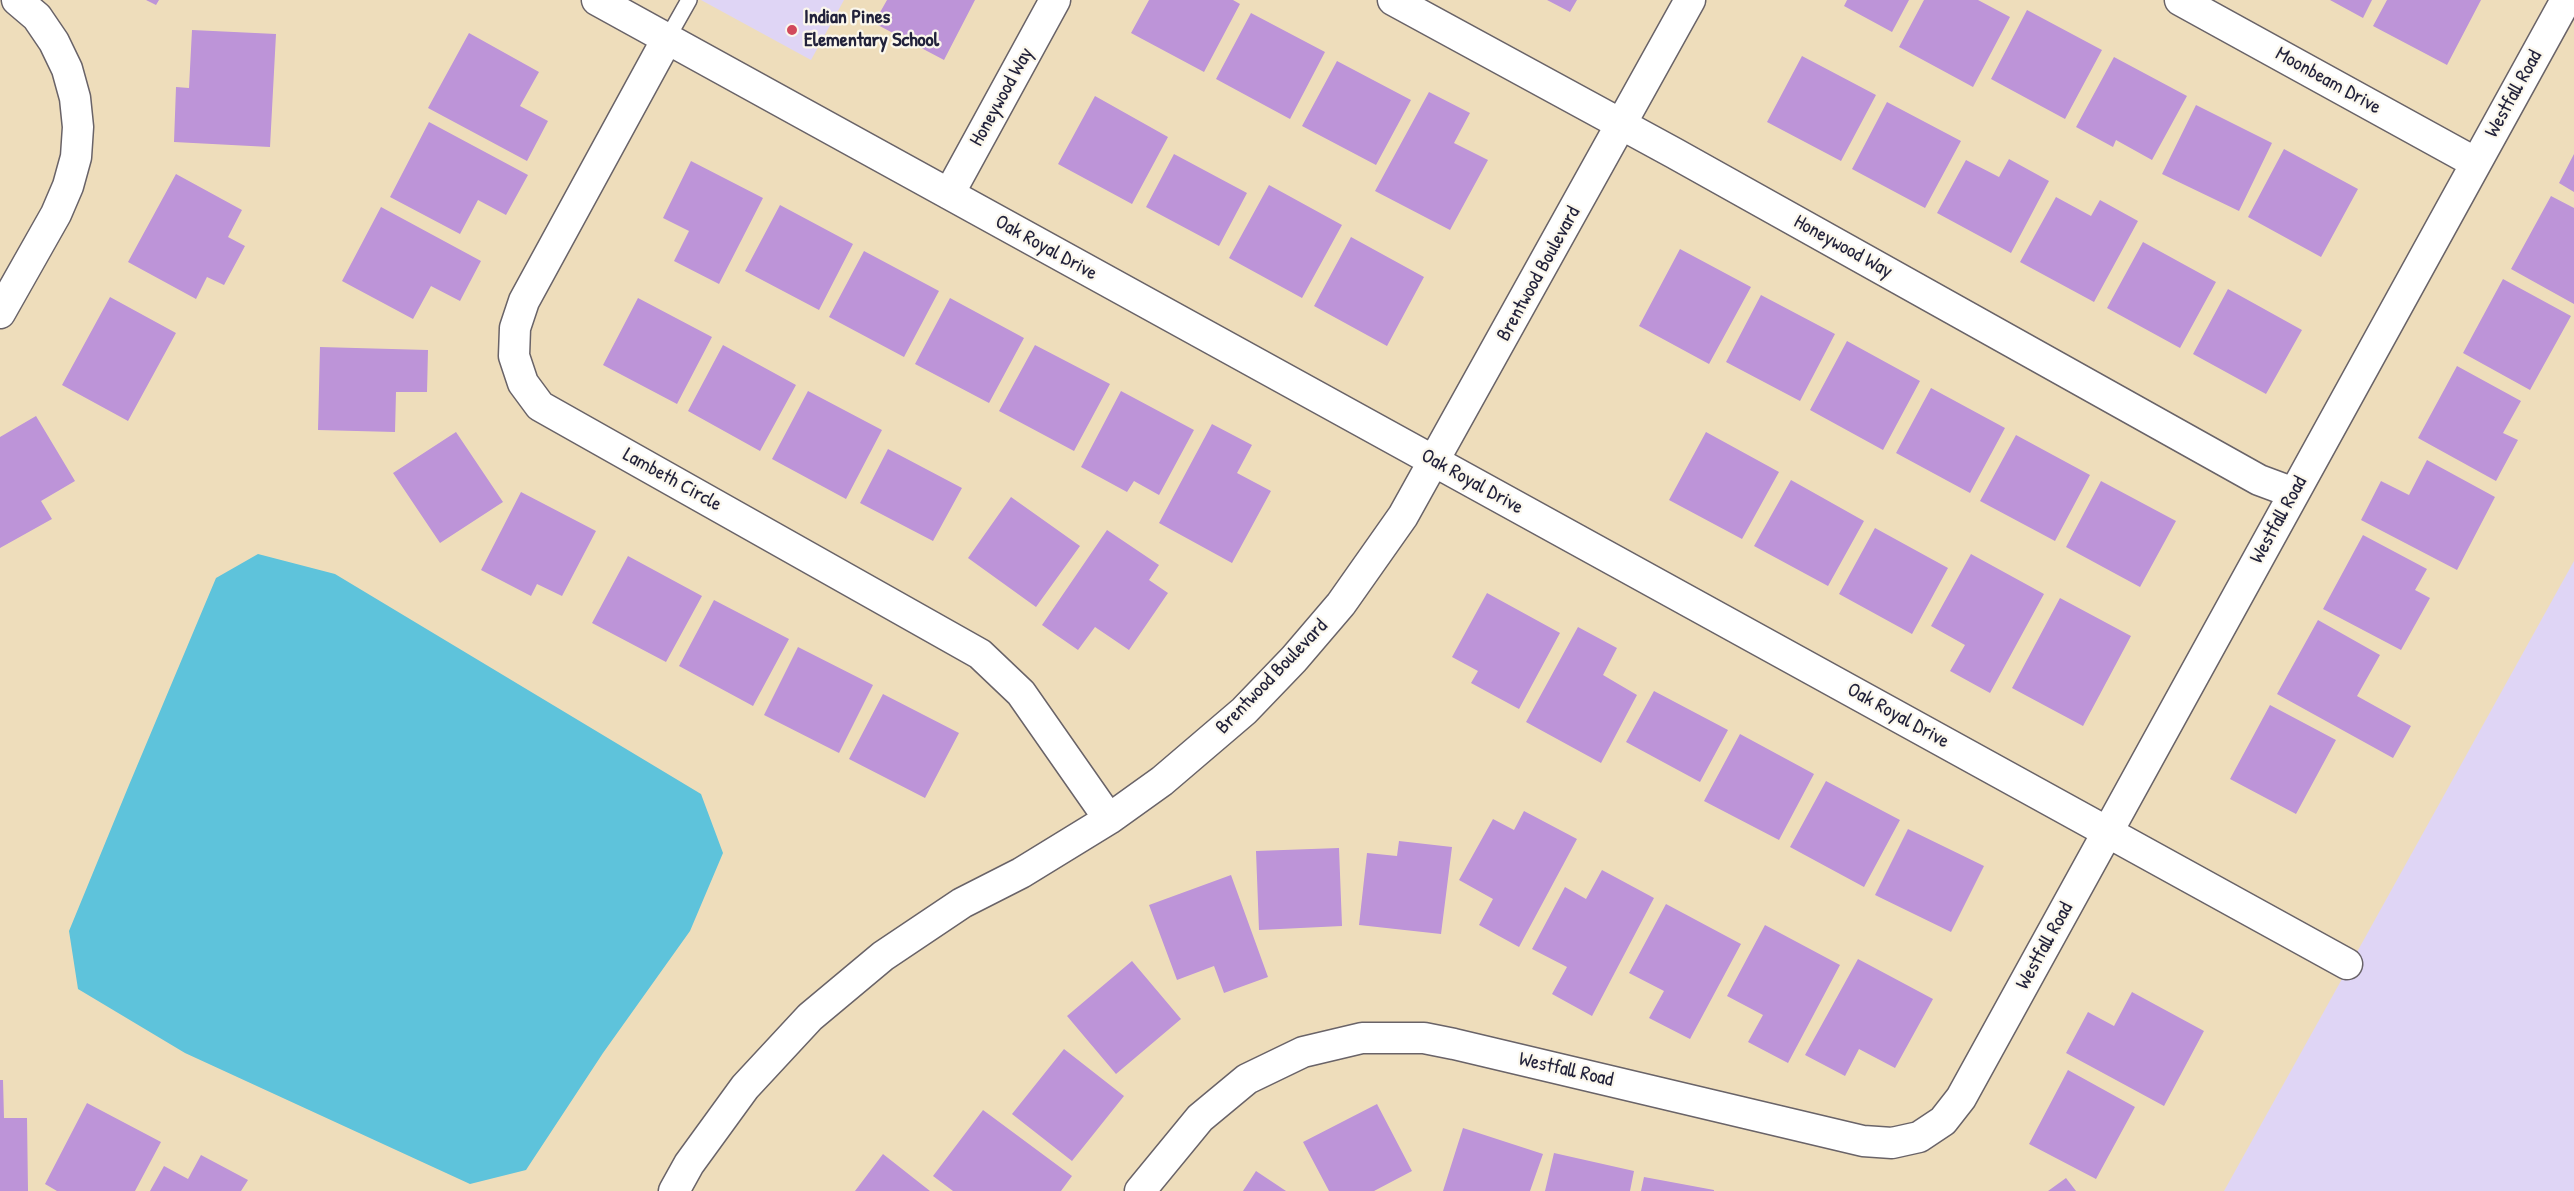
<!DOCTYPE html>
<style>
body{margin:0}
canvas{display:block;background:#edb}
</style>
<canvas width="2574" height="1191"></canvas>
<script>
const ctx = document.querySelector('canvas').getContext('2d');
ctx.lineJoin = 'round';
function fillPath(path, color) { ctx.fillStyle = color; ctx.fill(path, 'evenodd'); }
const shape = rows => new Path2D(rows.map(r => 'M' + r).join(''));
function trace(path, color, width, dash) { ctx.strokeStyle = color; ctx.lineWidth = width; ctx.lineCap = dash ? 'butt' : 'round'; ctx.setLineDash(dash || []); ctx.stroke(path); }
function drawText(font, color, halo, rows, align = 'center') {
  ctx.font = font + ' "Patrick Hand",sans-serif'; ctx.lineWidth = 4.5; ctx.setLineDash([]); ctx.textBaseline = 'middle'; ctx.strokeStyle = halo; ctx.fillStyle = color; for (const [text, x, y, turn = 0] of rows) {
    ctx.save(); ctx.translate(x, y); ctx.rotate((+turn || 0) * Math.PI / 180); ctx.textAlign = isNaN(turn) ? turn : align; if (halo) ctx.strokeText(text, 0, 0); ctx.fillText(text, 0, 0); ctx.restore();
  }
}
const built = shape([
 [701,0,844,0,811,60],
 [2574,561,2574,1191,2224,1191,2362,943]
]);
const water = shape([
 [258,554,335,574,701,794,723,853,690,931,603,1053,526,1170,470,1184,185,1053,78,989,69,931,129,785,216,578]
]);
const building = shape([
 [146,0,159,0,156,5],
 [887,0,975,0,944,60,874,23],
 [1149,0,1233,0,1240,4,1204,72,1131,33],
 [1547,0,1577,0,1570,12],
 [1847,0,1909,0,1892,32,1844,6],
 [1924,0,1978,0,2010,17,1973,87,1899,47],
 [2330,0,2372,0,2363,18],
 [2387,0,2481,0,2447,65,2373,26],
 [2027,10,2102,50,2065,119,1991,79],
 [1251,13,1325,52,1290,119,1216,79],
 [192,30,276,34,270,147,174,142,176,87,189,88],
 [469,33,539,72,520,106,548,121,527,161,428,108],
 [1802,56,1876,95,1841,161,1767,122],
 [2114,57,2187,96,2152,160,2116,140,2113,147,2076,127],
 [1337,61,1411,100,1376,165,1302,126],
 [1429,92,1470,113,1454,143,1488,160,1450,230,1375,191],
 [1095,96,1168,137,1132,204,1058,164],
 [1887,102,1961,141,1925,208,1852,169],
 [2196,105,2272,143,2239,211,2162,174],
 [429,122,528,175,506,215,478,200,460,234,390,197],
 [2284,149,2358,189,2321,257,2248,217],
 [1174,154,1247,193,1219,246,1146,207],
 [2574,154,2574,192,2559,183],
 [2009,159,2049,181,2011,253,1937,213,1966,160,1999,177],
 [691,161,763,198,719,284,674,261,689,231,663,218],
 [176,174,242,210,228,237,245,246,224,285,207,277,196,299,128,262],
 [1269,185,1342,225,1302,298,1229,258],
 [2551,196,2574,208,2574,304,2511,269],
 [2056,197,2091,216,2100,200,2138,221,2094,302,2020,262],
 [780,205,853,244,819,310,745,271],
 [381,207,481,261,460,301,431,286,413,319,342,281],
 [1351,237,1424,277,1387,346,1314,306],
 [2143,242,2216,282,2180,348,2107,308],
 [1680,249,1751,287,1709,364,1639,326],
 [864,251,939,291,904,357,829,317],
 [2503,279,2571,316,2530,390,2463,353],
 [2228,289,2302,330,2266,394,2193,354],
 [1761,295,1835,334,1800,401,1726,362],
 [110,297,176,333,128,421,62,385],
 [638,298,712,337,677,404,603,365],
 [950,298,1024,338,989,403,915,364],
 [1847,341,1920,381,1883,450,1810,410],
 [723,345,796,385,760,451,688,411],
 [1035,345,1110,384,1074,451,999,411],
 [320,347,428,350,427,392,396,392,395,432,318,430],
 [2457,366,2521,401,2503,433,2518,440,2496,481,2418,438],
 [1931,388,2005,428,1970,493,1896,453],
 [808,391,882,430,846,499,772,459],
 [1121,391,1194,430,1159,495,1134,481,1127,492,1081,467],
 [36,416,75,481,41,501,52,519,0,548,0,437],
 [1212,424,1252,445,1237,473,1271,491,1232,563,1159,523],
 [456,432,503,502,440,543,393,473],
 [1706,432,1779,472,1742,539,1669,500],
 [2016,435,2090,475,2055,541,1980,501],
 [888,449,962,488,933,541,860,503],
 [2427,460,2495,497,2457,570,2361,520,2381,481,2409,495],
 [1791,480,1864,521,1828,586,1754,546],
 [2101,481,2176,521,2140,587,2066,547],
 [521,492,596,531,562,596,537,584,531,596,481,570],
 [1011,497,1080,546,1036,607,968,558],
 [1875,528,1948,568,1912,634,1839,594],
 [1107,530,1159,565,1149,580,1168,593,1129,650,1095,627,1078,650,1042,625],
 [2363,535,2427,569,2415,590,2430,598,2401,650,2323,609],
 [1971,554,2044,594,1990,693,1950,671,1965,645,1931,626],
 [628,556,702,596,666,662,592,623],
 [1487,593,1560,633,1519,709,1471,683,1478,671,1452,657],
 [2060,598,2131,636,2083,726,2012,688],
 [714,600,789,639,753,706,679,666],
 [2318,620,2380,655,2357,696,2411,726,2393,758,2277,694],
 [1578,627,1617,648,1603,675,1637,695,1601,763,1526,722],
 [798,647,873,685,839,753,764,715],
 [1654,691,1728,730,1700,782,1626,742],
 [883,694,959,733,925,798,849,759],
 [2270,705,2336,740,2296,814,2230,779],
 [1740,734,1814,774,1779,840,1704,801],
 [1826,781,1900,820,1864,887,1790,847],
 [1524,811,1577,839,1519,947,1479,925,1493,899,1459,880,1493,819,1514,830],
 [1908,829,1984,866,1951,932,1875,895],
 [1399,841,1452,847,1441,934,1359,925,1367,853,1397,856],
 [1339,848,1342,926,1259,930,1256,851],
 [1602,870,1654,898,1592,1016,1552,994,1567,967,1532,949,1565,887,1586,899],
 [1231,875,1268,977,1224,993,1214,966,1177,980,1149,905],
 [1666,904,1741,944,1690,1039,1649,1018,1664,991,1629,973],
 [1765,925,1840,965,1788,1063,1748,1042,1763,1015,1727,996],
 [1858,959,1933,999,1895,1068,1859,1049,1845,1076,1805,1055],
 [1132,961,1181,1019,1116,1074,1067,1016],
 [2132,992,2204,1031,2164,1106,2066,1053,2088,1012,2114,1026],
 [1064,1049,1124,1096,1072,1161,1012,1114],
 [2068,1070,2135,1107,2096,1179,2029,1144],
 [0,1080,3,1080,4,1118,27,1118,28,1191,0,1191],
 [87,1103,161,1142,135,1191,57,1191,45,1184],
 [1377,1104,1412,1171,1374,1191,1329,1191,1303,1142],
 [983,1110,1072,1176,1061,1191,953,1191,933,1176],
 [1463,1128,1543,1154,1530,1191,1443,1191],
 [1554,1153,1634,1171,1630,1191,1545,1191],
 [883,1154,930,1191,855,1191],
 [201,1155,248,1180,241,1191,150,1191,164,1166,188,1179],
 [1256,1171,1286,1191,1243,1191],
 [1644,1177,1714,1190,1714,1191,1641,1191],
 [2066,1178,2076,1191,2048,1191]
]);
const lane = shape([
 [667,39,689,0]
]);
const street = shape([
 [597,0,2347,964],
 [1393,0,1674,153,2259,480,2294,493],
 [2180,0,2476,163],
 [667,39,524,301,515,328,514,356,523,383,540,406,980,654,1021,693,1109,819],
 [949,194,1055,0],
 [0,313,56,214,68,186,76,157,78,127,75,98,67,69,54,42,37,17,17,0],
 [674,1191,689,1164,745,1087,810,1017,883,956,962,903,1021,873,1109,819,1162,781,1244,711,1294,659,1341,604,1403,516,1690,0],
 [1140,1191,1200,1118,1247,1079,1303,1052,1362,1038,1424,1038,1454,1044,1863,1141,1892,1143,1919,1137,1943,1121,1961,1098,2566,0]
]);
const markers = [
 [792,30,6,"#d1495b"]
];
const poiNames = [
 ["Indian Pines",804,18],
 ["Elementary School",804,41]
];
const streetNames = [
 ["Moonbeam Drive",2328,81,29],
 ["Westfall Road",2514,94,-61],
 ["Honeywood Way",1002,97,-61],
 ["Honeywood Way",1843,247,29],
 ["Oak Royal Drive",1046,248,29],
 ["Brentwood Boulevard",1539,274,-61],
 ["Lambeth Circle",672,480,29],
 ["Oak Royal Drive",1472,482,29],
 ["Westfall Road",2279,520,-61],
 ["Brentwood Boulevard",1272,677,-46],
 ["Oak Royal Drive",1898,716,29],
 ["Westfall Road",2045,946,-61],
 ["Westfall Road",1566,1070,13]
];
fillPath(built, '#dfd5f5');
fillPath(water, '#5ec3db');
fillPath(building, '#bd94d8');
trace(lane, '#696368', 18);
trace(street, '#696368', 33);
trace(lane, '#fff', 15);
trace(street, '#fff', 30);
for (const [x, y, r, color] of markers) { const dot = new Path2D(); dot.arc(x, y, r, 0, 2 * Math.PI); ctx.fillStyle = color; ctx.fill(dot); trace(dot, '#fbf7ec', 2); }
drawText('bold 20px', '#22223b', '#fbf7ec', poiNames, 'left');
drawText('20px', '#22223b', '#fbf7ec', streetNames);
</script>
